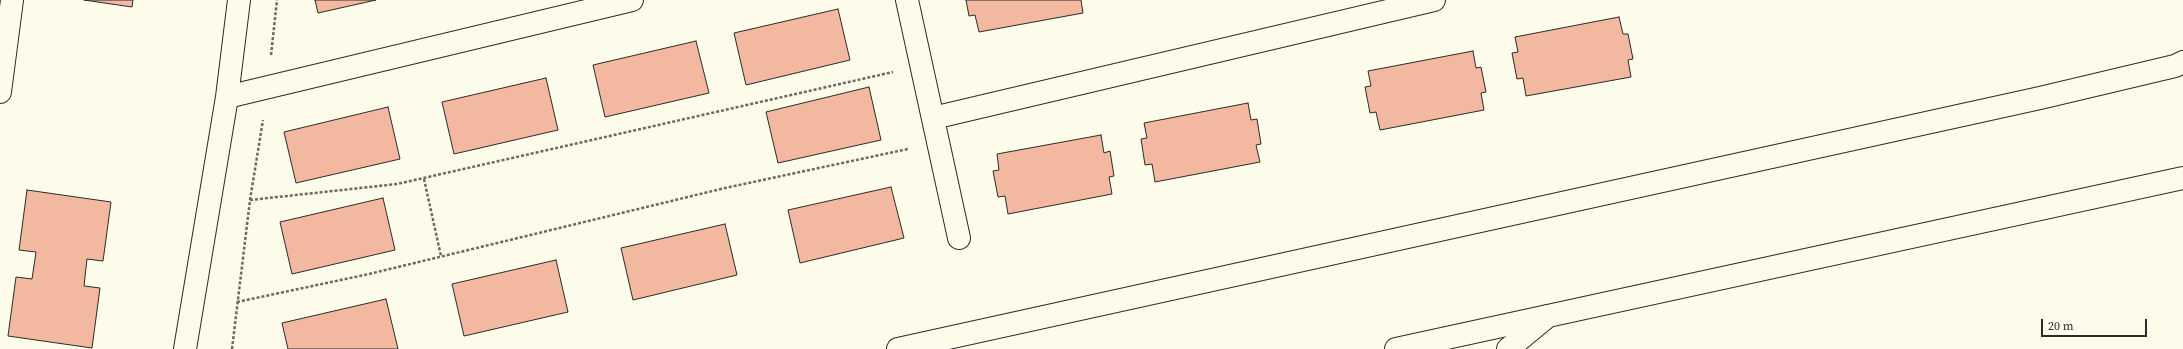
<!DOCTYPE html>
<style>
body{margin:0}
#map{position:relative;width:2183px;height:349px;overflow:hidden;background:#fdfbea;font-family:"Source Serif 4",serif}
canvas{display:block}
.scale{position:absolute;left:2041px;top:319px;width:106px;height:18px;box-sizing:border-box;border:2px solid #2b2b2b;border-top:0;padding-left:5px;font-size:12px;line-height:14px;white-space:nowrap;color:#2b2b2b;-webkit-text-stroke:3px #fdfbea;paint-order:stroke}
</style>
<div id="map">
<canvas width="2183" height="349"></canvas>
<div class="scale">20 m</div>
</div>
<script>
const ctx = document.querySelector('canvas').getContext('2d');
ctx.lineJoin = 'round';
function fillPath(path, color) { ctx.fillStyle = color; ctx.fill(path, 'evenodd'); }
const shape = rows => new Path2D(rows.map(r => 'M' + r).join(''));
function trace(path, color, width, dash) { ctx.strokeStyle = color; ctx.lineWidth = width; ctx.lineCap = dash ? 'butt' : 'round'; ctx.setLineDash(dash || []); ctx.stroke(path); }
const building = shape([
 [84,0,133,0,132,7,84,0],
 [315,0,376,0,318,13,315,0],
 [966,0,1081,0,1083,13,979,32,975,15,969,16,966,0],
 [838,9,850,60,746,85,734,33,838,9],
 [1619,17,1623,34,1628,34,1633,59,1628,60,1631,77,1526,96,1523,78,1517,79,1512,53,1518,52,1515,37,1619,17],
 [696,41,709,93,605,117,593,65,696,41],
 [1473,51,1476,68,1481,67,1486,92,1481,93,1484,110,1380,130,1376,112,1370,113,1365,87,1371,86,1368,71,1473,51],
 [546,78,558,130,454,154,442,102,546,78],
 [869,87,881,140,778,163,766,112,869,87],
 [1248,103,1251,120,1257,119,1261,144,1256,145,1260,162,1155,182,1152,164,1145,165,1141,139,1147,138,1144,123,1248,103],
 [388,107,400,159,296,183,284,132,388,107],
 [1101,135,1104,153,1110,151,1114,176,1109,177,1112,194,1008,214,1005,196,998,197,993,171,999,170,997,154,1101,135],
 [891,187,904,238,800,263,788,210,891,187],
 [27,190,111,202,103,261,87,259,84,286,100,288,92,348,8,336,16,277,32,279,36,252,19,250,27,190],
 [383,198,395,250,292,274,280,222,383,198],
 [725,224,737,275,633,300,621,248,725,224],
 [556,260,568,312,464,336,452,284,556,260],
 [386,299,398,349,288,349,282,323,386,299]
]);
const path = shape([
 [271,55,277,0],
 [424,179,441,256],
 [250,200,397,184,893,72],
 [237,302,369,274,725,188,908,149],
 [232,349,250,200,263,120]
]);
const minor = shape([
 [907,0,959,238],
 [0,92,12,0],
 [227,97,632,0],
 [933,118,1434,0],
 [185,349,227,97,239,0],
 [1508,349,1548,316]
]);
const major = shape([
 [898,349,2040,98,2175,66,2183,62],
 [1396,349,2183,178]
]);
fillPath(building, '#f2b8a0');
trace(building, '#2b2b2b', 1);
trace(minor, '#2b2b2b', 24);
trace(major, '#2b2b2b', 24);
trace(path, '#6a6964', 2.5, [3, 2]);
trace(minor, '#fdfbea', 22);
trace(major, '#fdfbea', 22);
</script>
